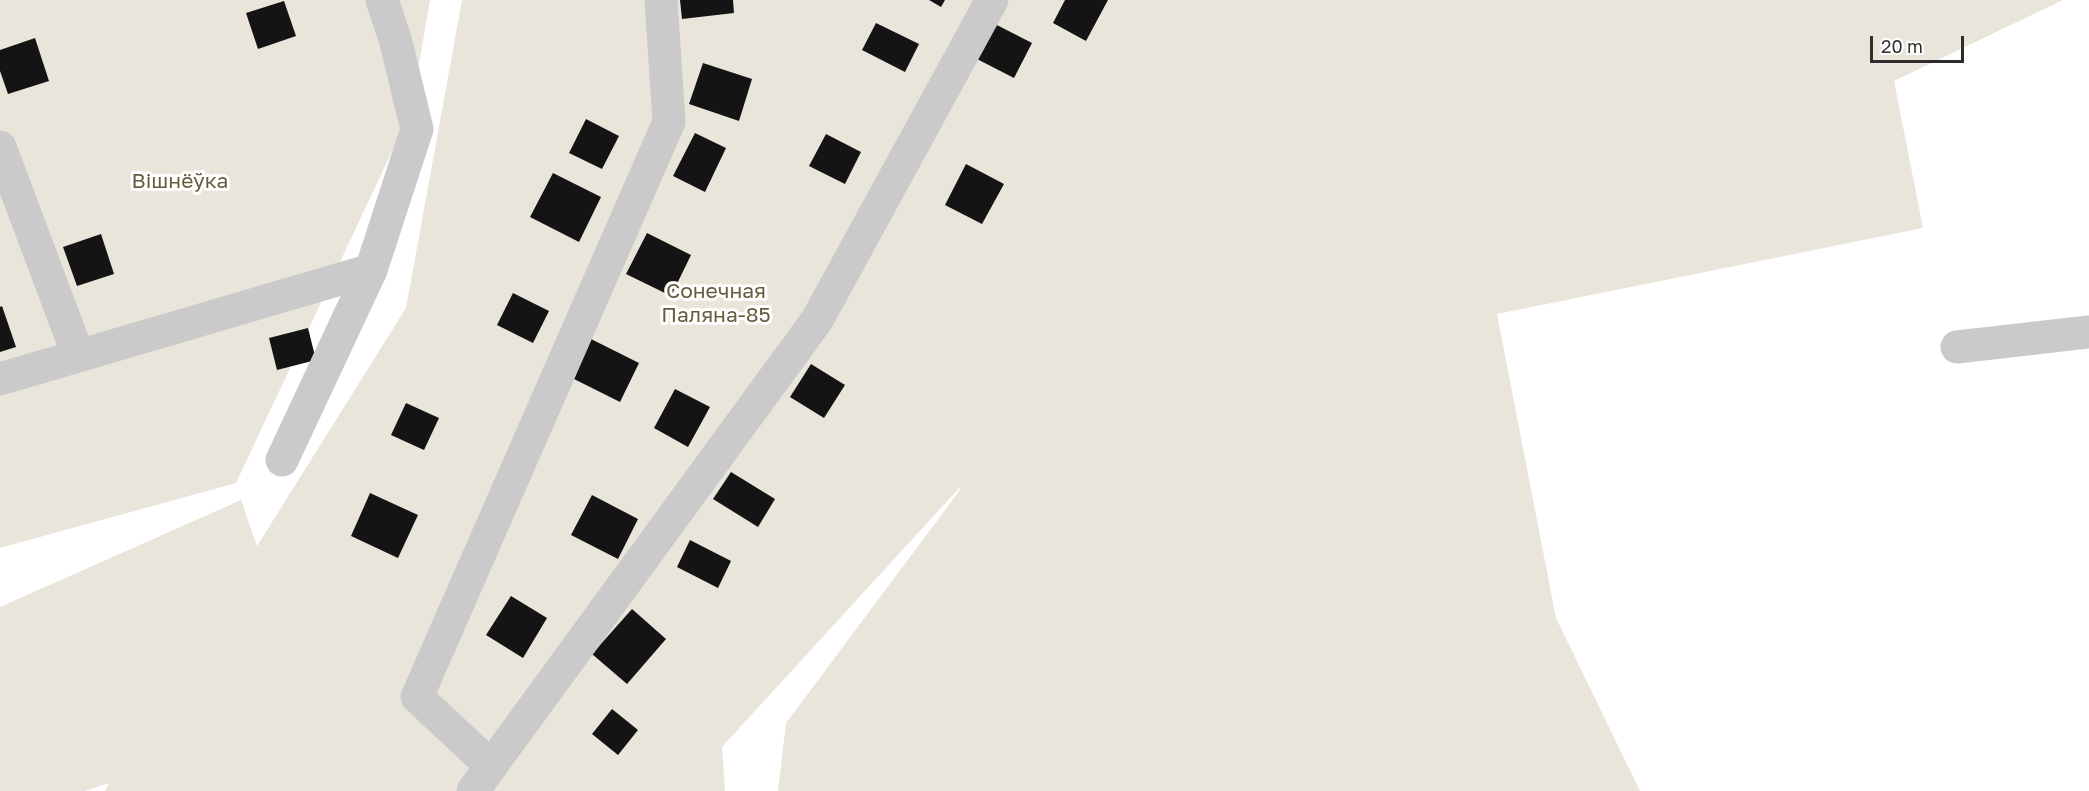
<!DOCTYPE html>
<meta charset="utf-8">
<style>
body{margin:0}
#map{position:relative;width:2089px;height:791px;overflow:hidden;background:#fff;font-family:"Golos Text",sans-serif}
canvas{display:block}
.scale{position:absolute;left:1870px;top:36px;width:94px;height:27px;box-sizing:border-box;border:3px solid #2d2d2d;border-top:0;padding-left:8px;font-size:18px;line-height:21px;white-space:nowrap;color:#2d2d2d;-webkit-text-stroke:4px #fff;paint-order:stroke}
</style>
<div id="map">
<canvas width="2089" height="791"></canvas>
<div class="scale">20 m</div>
</div>
<script>
const ctx = document.querySelector('canvas').getContext('2d');
ctx.lineJoin = 'round';
function fillPath(path, color) { ctx.fillStyle = color; ctx.fill(path, 'evenodd'); }
const shape = rows => new Path2D(rows.map(r => 'M' + r).join(''));
function trace(path, color, width, dash) { ctx.strokeStyle = color; ctx.lineWidth = width; ctx.lineCap = dash ? 'butt' : 'round'; ctx.setLineDash(dash || []); ctx.stroke(path); }
function drawText(font, color, halo, rows, align = 'center') {
  ctx.font = font + ' "Golos Text",sans-serif'; ctx.lineWidth = 6; ctx.setLineDash([]); ctx.textBaseline = 'middle'; ctx.strokeStyle = halo; ctx.fillStyle = color; for (const [text, x, y, turn = 0] of rows) {
    ctx.save(); ctx.translate(x, y); ctx.rotate((+turn || 0) * Math.PI / 180); ctx.textAlign = isNaN(turn) ? turn : align; if (halo) ctx.strokeText(text, 0, 0); ctx.fillText(text, 0, 0); ctx.restore();
  }
}
const green = shape([
 [0,0,430,0,411,111,236,483,0,548],
 [462,0,2063,0,1894,81,1923,228,1497,314,1556,618,1640,791,778,791,786,723,960,490,961,486,722,747,725,791,105,791,109,783,85,791,0,791,0,607,241,500,257,546,406,308]
]);
const building = shape([
 [680,0,733,0,734,13,682,19],
 [929,0,945,0,941,7],
 [1065,0,1108,0,1086,41,1053,23],
 [284,1,296,36,258,49,246,13],
 [876,23,919,44,905,72,862,50],
 [993,23,1032,43,1014,78,975,58],
 [35,38,49,81,8,94,0,71,0,50],
 [703,63,752,79,739,121,689,104],
 [586,119,619,136,602,169,569,153],
 [695,133,726,148,705,192,673,176],
 [826,134,861,152,845,184,809,166],
 [966,164,1004,184,982,224,945,205],
 [553,173,601,197,579,242,530,217],
 [647,233,691,255,671,296,626,274],
 [101,234,114,274,77,286,63,247],
 [513,293,549,311,533,343,497,325],
 [2,306,16,347,0,352,0,307],
 [308,328,316,360,277,370,269,338],
 [583,335,639,363,620,402,564,374],
 [811,364,845,385,824,418,790,397],
 [675,389,710,407,688,447,654,428],
 [406,403,439,418,424,450,391,435],
 [731,472,775,499,758,527,713,499],
 [370,493,418,515,398,558,351,536],
 [592,495,638,519,618,559,571,535],
 [690,540,731,561,718,588,677,567],
 [511,596,547,618,523,658,486,635],
 [632,609,666,639,627,684,592,654],
 [612,709,638,730,618,755,592,734]
]);
const minor = shape([
 [0,147,78,355],
 [371,270,417,129,395,39,382,0],
 [1957,347,2089,332],
 [0,379,371,270,282,460],
 [491,766,817,320,992,0],
 [473,791,491,766,417,697,669,122,661,0]
]);
const parkNames = [
 ["Вішнёўка",180,181],
 ["Сонечная",716,291],
 ["Паляна-85",716,315]
];
fillPath(green, '#eae5db');
fillPath(building, '#141414');
trace(minor, '#cacaca', 33);
drawText('21px', '#675c3d', '#fff', parkNames);
</script>
